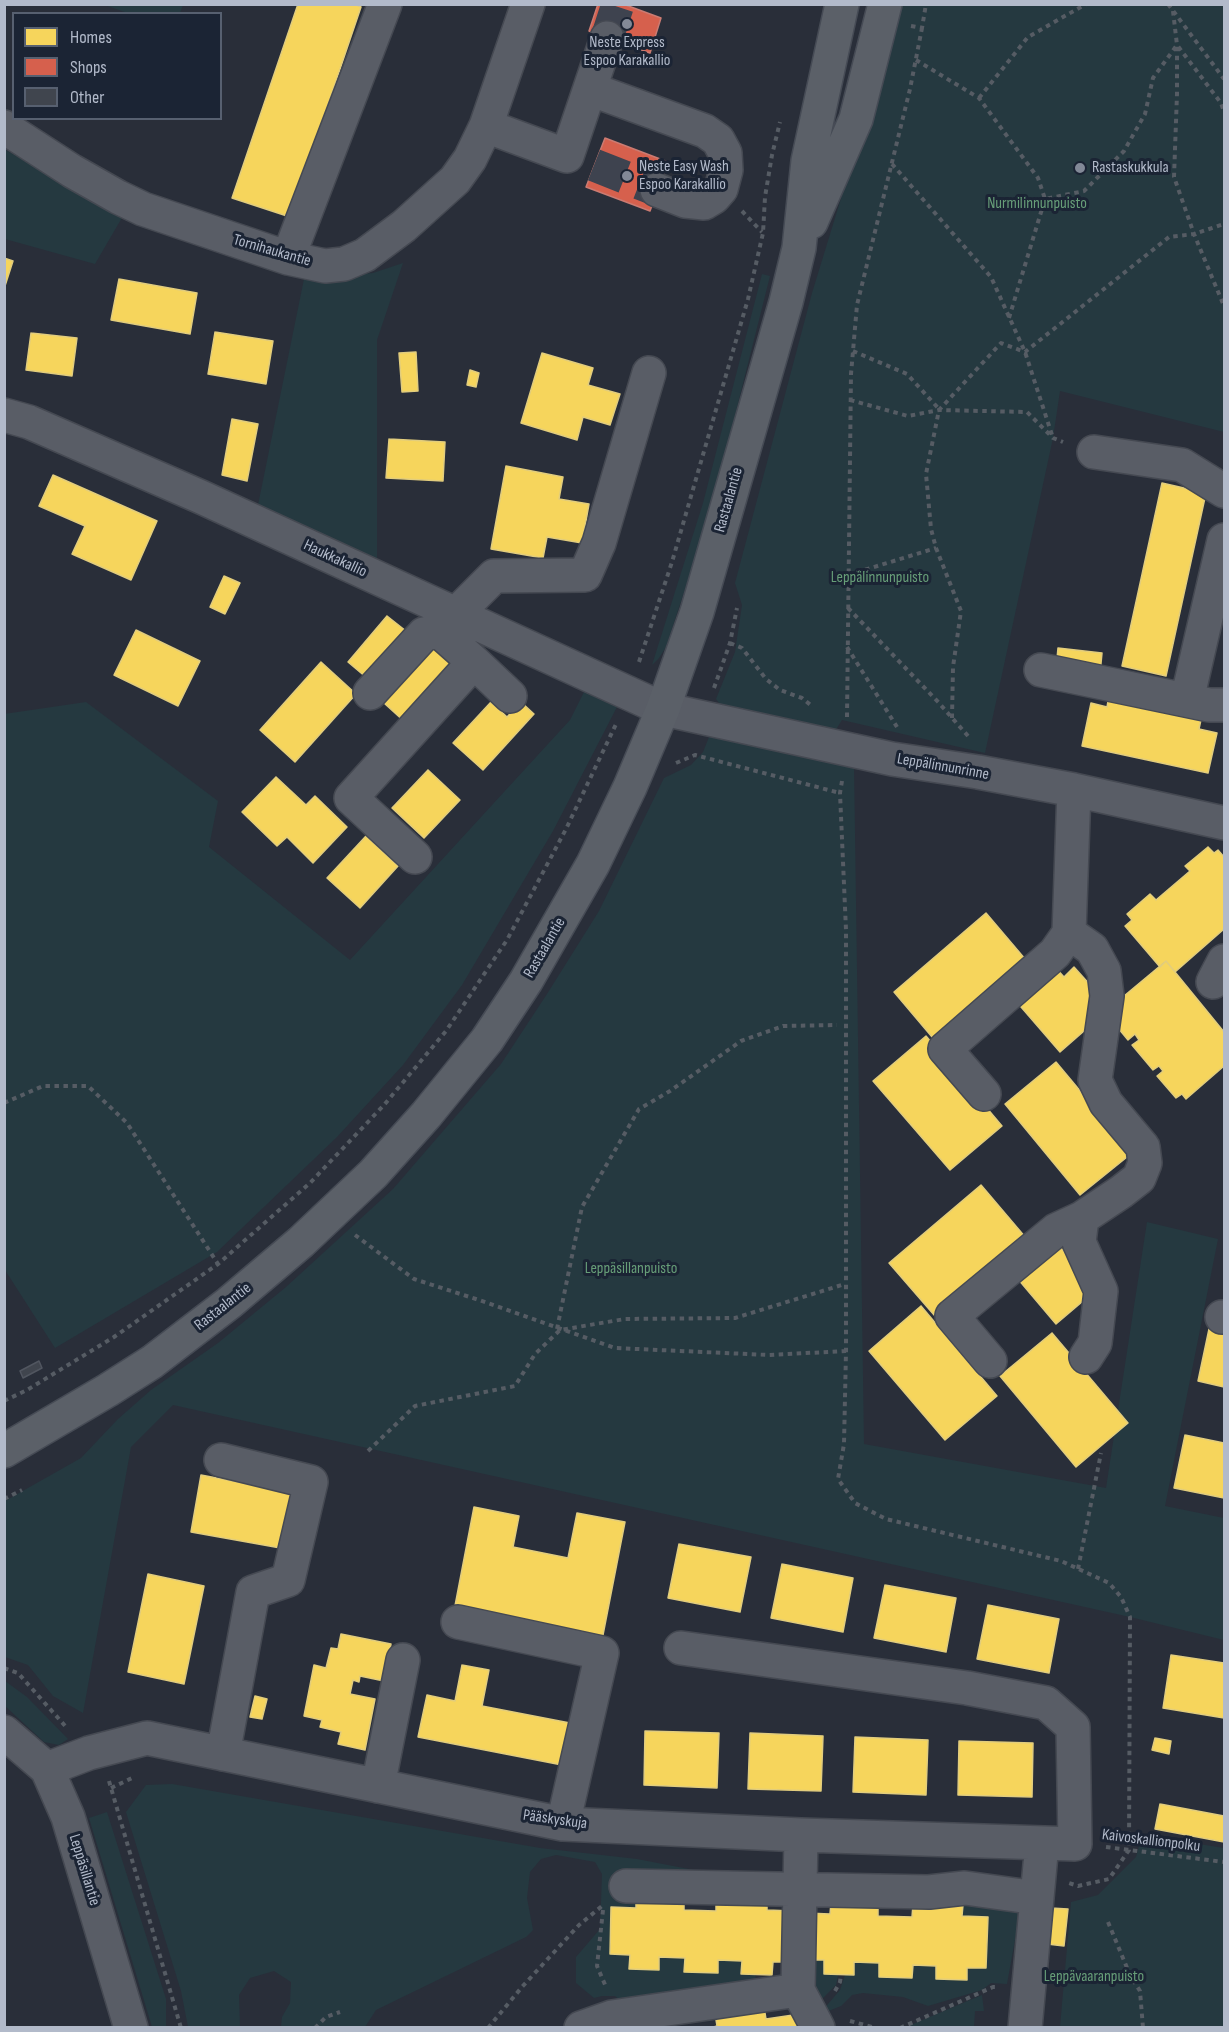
<!DOCTYPE html>
<meta charset="utf-8">
<style>
body{margin:0}
#map{position:relative;width:1229px;height:2032px;overflow:hidden;background:#292e39;font-family:"Sofia Sans Condensed",sans-serif}
canvas{display:block}
.frame{position:absolute;inset:0;border:6px solid #b2baca;pointer-events:none}
.legend{position:absolute;left:12px;top:12px;width:210px;height:108px;box-sizing:border-box;background:#1b2434;border:2px solid #576070;margin:0;padding:8px 10px;list-style:none;font-size:18px;color:#b2baca}
.legend li{display:flex;align-items:center;gap:12px;height:30px}
.legend b{width:30px;border:2px solid #576070}
</style>
<div id="map">
<canvas width="1229" height="2032"></canvas>
<div class="frame"></div>
<ul class="legend">
<li><b style="height:16px;background:#f6d55c"></b>Homes</li>
<li><b style="height:16px;background:#d6604d"></b>Shops</li>
<li><b style="height:16px;background:#40454e"></b>Other</li>
</ul>
</div>
<script>
const ctx = document.querySelector('canvas').getContext('2d');
ctx.lineJoin = 'round';
function fillPath(path, color) { ctx.fillStyle = color; ctx.fill(path, 'evenodd'); }
const shape = rows => new Path2D(rows.map(r => 'M' + r).join(''));
function trace(path, color, width, dash) { ctx.strokeStyle = color; ctx.lineWidth = width; ctx.lineCap = dash ? 'butt' : 'round'; ctx.setLineDash(dash || []); ctx.stroke(path); }
function drawText(font, color, halo, rows, align = 'center') {
  ctx.font = font + ' "Sofia Sans Condensed",sans-serif'; ctx.lineWidth = 6; ctx.setLineDash([]); ctx.textBaseline = 'middle'; ctx.strokeStyle = halo; ctx.fillStyle = color; for (const [text, x, y, turn = 0] of rows) {
    ctx.save(); ctx.translate(x, y); ctx.rotate((+turn || 0) * Math.PI / 180); ctx.textAlign = isNaN(turn) ? turn : align; if (halo) ctx.strokeText(text, 0, 0); ctx.fillText(text, 0, 0); ctx.restore();
  }
}
const green = shape([
 [105,5,183,4,183,5,180,13,130,14],
 [898,5,1224,5,1224,432,1060,391,1053,438,985,753,842,720,835,731,720,704,716,699,735,652,742,605,735,583,812,293,892,32],
 [4,149,123,216,95,264,5,239],
 [403,263,377,340,377,564,258,505,305,274,322,278,373,273],
 [762,274,770,276,712,507,666,647,659,658,652,665,703,503],
 [585,690,618,705,553,831,462,985,403,1065,337,1137,217,1252,55,1348,5,1270,4,714,86,702,218,801,209,847,350,960,570,720],
 [709,737,854,766,864,1444,1106,1488,1147,1222,1218,1239,1165,1506,1224,1518,1224,1640,1130,1617,173,1405,131,1447,83,1713,53,1696,28,1665,5,1657,5,1501,81,1458,118,1419,151,1390,218,1343,286,1287,393,1189,501,1064,547,994,599,911,664,778,691,765,703,752],
 [5,1681,27,1697,68,1739,59,1745,44,1742,5,1706],
 [172,1784,540,1848,637,1859,699,1871,636,1897,636,1908,611,1908,610,1954,630,1955,630,1969,659,1969,659,1957,685,1958,685,1971,718,1960,742,1961,741,1974,755,1974,758,1988,626,2005,615,1996,602,1996,594,1998,576,1983,576,1957,600,1929,602,1874,595,1862,556,1855,541,1859,530,1872,527,1898,533,1930,526,1937,376,2010,365,2027,281,2027,282,2017,290,2003,291,1982,274,1971,250,1978,239,1995,240,2027,188,2027,181,1991,126,1812,146,1785],
 [107,1812,166,1999,166,2027,152,2027,89,1818],
 [1142,1835,1224,1848,1224,2027,1060,2027,1071,1902,1098,1895,1136,1857],
 [972,1897,1020,1912,1007,1984,991,1983,982,1990,928,2006,903,1997,863,1993,852,1995,841,2006,826,2012,822,2011,840,1990,845,1975,854,1975,854,1962,879,1963,880,1977,912,1978,913,1965,936,1966,936,1979,967,1980,967,1968,986,1968,988,1917,962,1916,963,1905],
 [805,1960,824,1960,824,1974,838,1975,836,1985,817,2004],
 [982,1995,984,2011,975,2011,974,2027,906,2027]
]);
const homes = shape([
 [298,4,354,4,361,7,290,217,232,198,298,4],
 [4,258,13,261,4,289,4,258],
 [119,279,197,293,190,334,111,320,119,279],
 [215,332,273,341,266,384,208,374,215,332],
 [31,333,77,338,72,376,26,370,31,333],
 [416,352,418,391,402,392,399,353,416,352],
 [542,353,593,368,588,385,620,394,610,425,583,417,577,440,521,423,542,353],
 [470,370,479,373,476,387,467,385,470,370],
 [232,419,258,424,247,481,222,475,232,419],
 [389,439,445,442,443,481,386,478,389,439],
 [506,466,563,477,559,499,589,504,582,543,547,537,543,558,491,549,506,466],
 [53,475,157,521,131,580,72,554,85,526,39,506,53,475],
 [1162,483,1206,493,1166,676,1122,666,1162,483],
 [224,576,240,583,225,614,210,607,224,576],
 [387,616,406,631,367,678,348,662,387,616],
 [136,630,200,661,178,706,114,675,136,630],
 [436,645,458,665,406,723,384,703,436,645],
 [1058,648,1102,653,1100,674,1056,669,1058,648],
 [321,662,356,694,295,762,260,730,321,662],
 [1109,695,1202,715,1199,729,1217,733,1208,773,1082,746,1091,703,1107,707,1109,695],
 [491,702,507,717,521,702,534,714,483,770,453,743,491,702],
 [428,770,460,800,424,838,392,808,428,770],
 [276,777,306,805,315,796,347,827,313,863,287,837,277,846,242,812,276,777],
 [366,836,398,866,360,908,327,878,366,836],
 [1208,847,1214,853,1218,850,1224,857,1224,929,1175,972,1166,961,1160,967,1125,926,1132,920,1127,914,1150,894,1156,900,1190,871,1185,866,1208,847],
 [986,913,1031,966,938,1044,894,992,986,913],
 [1166,961,1224,1032,1224,1066,1186,1099,1182,1094,1176,1098,1157,1076,1163,1071,1159,1066,1153,1070,1132,1045,1139,1040,1135,1034,1128,1040,1109,1017,1112,1006,1166,961],
 [1054,966,1064,977,1074,967,1101,997,1100,1017,1060,1052,1015,1000,1054,966],
 [926,1036,1002,1126,950,1170,873,1081,926,1036],
 [1056,1062,1132,1153,1080,1195,1005,1104,1056,1062],
 [981,1185,1026,1238,935,1316,889,1263,981,1185],
 [1052,1237,1096,1290,1056,1324,1012,1272,1052,1237],
 [921,1306,997,1396,945,1440,869,1351,921,1306],
 [1209,1329,1224,1332,1224,1387,1198,1381,1209,1329],
 [1052,1333,1128,1423,1076,1467,1000,1376,1052,1333],
 [1185,1435,1224,1443,1224,1498,1174,1488,1185,1435],
 [201,1475,296,1493,286,1549,191,1532,201,1475],
 [474,1507,519,1516,513,1547,568,1558,577,1513,625,1522,602,1640,454,1611,474,1507],
 [679,1544,751,1557,740,1612,668,1598,679,1544],
 [782,1564,853,1578,843,1632,771,1618,782,1564],
 [148,1574,204,1586,184,1684,128,1672,148,1574],
 [885,1585,956,1598,946,1652,874,1638,885,1585],
 [988,1605,1059,1619,1049,1673,977,1659,988,1605],
 [341,1634,391,1644,384,1681,360,1676,359,1682,353,1680,350,1694,375,1699,365,1750,338,1744,341,1732,320,1727,322,1720,304,1716,314,1665,326,1668,331,1648,338,1649,341,1634],
 [1171,1655,1224,1663,1224,1718,1163,1708,1171,1655],
 [462,1665,489,1670,482,1706,570,1723,562,1765,418,1737,427,1695,455,1701,462,1665],
 [255,1696,267,1699,262,1719,250,1717,255,1696],
 [645,1731,719,1733,717,1788,644,1785,645,1731],
 [750,1733,823,1736,821,1791,748,1789,750,1733],
 [855,1737,928,1740,926,1795,853,1792,855,1737],
 [1155,1738,1171,1741,1169,1754,1152,1750,1155,1738],
 [959,1741,1033,1743,1032,1797,958,1795,959,1741],
 [1160,1804,1224,1816,1224,1842,1155,1829,1160,1804],
 [636,1897,684,1898,684,1910,716,1911,716,1899,767,1900,767,1910,793,1911,792,1962,773,1962,772,1975,741,1974,742,1961,718,1960,718,1973,684,1972,685,1958,659,1957,659,1970,629,1969,630,1955,610,1954,611,1907,636,1908,636,1897],
 [831,1902,878,1904,878,1916,912,1917,913,1904,963,1905,962,1916,988,1917,986,1968,967,1968,967,1980,936,1979,936,1966,913,1965,912,1978,879,1977,879,1963,854,1962,854,1975,824,1974,824,1960,805,1960,806,1913,830,1914,831,1902],
 [1051,1908,1068,1909,1064,1946,1047,1944,1051,1908],
 [764,2007,766,2019,800,2014,802,2028,710,2028,717,2026,715,2014,764,2007]
]);
const shops = shape([
 [598,4,623,4,661,18,650,53,589,31,598,4],
 [605,138,668,162,650,211,586,187,605,138]
]);
const building = shape([
 [39,1361,42,1368,23,1378,20,1371,39,1361]
]);
const minorTunnel = shape([
 [607,38,618,4],
 [594,165,657,190]
]);
const path = shape([
 [1168,4,1224,79],
 [1173,11,1177,45,1177,94,1174,177,1194,234,1224,306],
 [911,26,922,28,926,4],
 [916,60,979,98,1038,178,1045,199,1084,191,1124,151,1145,114,1153,78,1177,45,1221,103,1224,112],
 [979,98,1028,37,1086,4],
 [892,164,991,277,1025,352,1053,438],
 [742,211,762,232],
 [1009,318,1045,199],
 [853,351,907,374,939,409],
 [850,400,908,416,939,410,1027,412,1053,438,1063,442],
 [848,575,936,548],
 [848,608,939,703,968,736],
 [730,643,742,648,766,679,780,690,802,698,813,707],
 [847,647,897,727],
 [639,662,672,562,748,299,763,233,765,197,772,155,780,122],
 [714,688,730,643,737,608],
 [847,717,851,374,857,305,910,89,922,28],
 [952,718,953,667,961,611,936,548,931,529,926,474,939,410,1001,343,1025,352,1169,237,1194,234,1224,224],
 [676,763,695,755,840,793],
 [842,781,840,793,846,930,846,1351,844,1444,838,1479,855,1503,886,1519,1061,1561,1109,1583,1121,1597,1130,1617,1129,1850,1109,1879,1078,1886,1069,1883],
 [4,1103,43,1086,88,1086,127,1123,218,1264],
 [355,1235,414,1279,479,1300,615,1348,769,1355,846,1351],
 [557,1329,582,1207,639,1109,670,1091,741,1041,783,1026,837,1025],
 [4,1401,27,1390,114,1337,218,1264,310,1183,384,1105,446,1031,507,940,566,829,617,722],
 [368,1451,415,1406,515,1386,535,1354,560,1330,625,1319,735,1318,845,1284],
 [4,1499,22,1490],
 [1078,1569,1101,1453],
 [4,1668,18,1673,67,1728],
 [109,1781,181,2028],
 [111,1788,132,1778],
 [1106,1847,1224,1862],
 [603,1910,597,1966,606,1987],
 [1108,1922,1130,1975,1140,1991,1143,2028],
 [835,1991,840,1982,841,1975],
 [850,2021,876,2028],
 [315,2028,326,2017,340,2012],
 [488,2028,522,1987,579,1925,602,1906],
 [900,2028,993,1987,996,1987]
]);
const minor = shape([
 [590,89,705,131,718,140,725,153,726,170,721,189,714,197,704,203,685,201,657,190],
 [486,126,567,156,607,38],
 [4,127,72,171,118,197,143,209,288,258,325,266,344,264,365,255,404,226,455,180,470,159,486,126,528,4],
 [288,258,385,4],
 [4,415,29,422,201,497,663,709,892,759,978,772,1074,790,1224,823],
 [1094,452,1182,465,1224,491],
 [474,662,510,696],
 [1041,670,1209,705,1224,705],
 [370,693,424,634,439,631,494,576,585,575,599,543,649,373],
 [1187,700,1224,540],
 [415,857,351,798,474,662,439,631],
 [1213,982,1224,961],
 [984,1094,945,1049,1055,953,1069,933,1074,790],
 [1082,1218,1079,1242,1101,1291,1095,1343,1086,1357],
 [1222,1317,1224,1317],
 [990,1361,952,1316,1056,1230,1082,1218,1121,1192,1139,1178,1145,1163,1143,1147,1106,1103,1095,1080,1107,996,1104,971,1092,949,1069,933],
 [221,1460,311,1482,288,1580,253,1592,223,1754],
 [458,1622,602,1653,563,1824],
 [4,1732,47,1769,68,1817,131,2028],
 [47,1769,89,1753,147,1738,563,1824,801,1835,1075,1844,1073,1727,1046,1703,967,1688,681,1648],
 [378,1786,403,1660],
 [801,1835,798,1990,818,2028],
 [626,1886,929,1892,965,1888,1037,1898],
 [581,2028,612,2017,798,1990],
 [1025,2028,1042,1843]
]);
const major = shape([
 [811,222,856,119,885,4],
 [4,1451,108,1390,152,1362,229,1303,301,1242,373,1174,426,1115,487,1040,526,981,593,864,630,787,663,709,697,612,786,302,799,248,808,161,842,4]
]);
const markers = [
 [627,24,6,"#828997"],
 [1080,168,6,"#828997"],
 [627,176,6,"#828997"]
];
const poiNames = [
 ["Neste Express",627,43,"center"],
 ["Espoo Karakallio",627,61,"center"],
 ["Neste Easy Wash",639,167],
 ["Espoo Karakallio",639,185],
 ["Rastaskukkula",1092,168]
];
const parkNames = [
 ["Nurmilinnunpuisto",1037,204],
 ["Leppälinnunpuisto",880,578],
 ["Leppäsillanpuisto",631,1269],
 ["Leppävaaranpuisto",1094,1977]
];
const streetNames = [
 ["Tornihaukantie",272,251,16],
 ["Rastaalantie",729,500,-74],
 ["Haukkakallio",335,559,25],
 ["Leppälinnunrinne",943,767,10],
 ["Rastaalantie",545,948,-60],
 ["Rastaalantie",223,1307,-38],
 ["Pääskyskuja",555,1820,8],
 ["Kaivoskallionpolku",1151,1841,7],
 ["Leppäsillantie",84,1870,73]
];
fillPath(green, '#253940');
fillPath(homes, '#f6d55c');
trace(homes, '#e2cd7d', 1.5);
fillPath(shops, '#d6604d');
trace(shops, '#cb7b72', 1.5);
fillPath(building, '#40454e');
trace(building, '#515660', 1.5);
trace(minorTunnel, '#3e434f', 33, [33, 16]);
trace(minor, '#454952', 36);
trace(major, '#464b55', 36);
trace(path, '#565c64', 4, [4.5, 4.5]);
trace(minor, '#595d66', 33);
trace(major, '#5b6068', 33);
for (const [x, y, r, color] of markers) { const dot = new Path2D(); dot.arc(x, y, r, 0, 2 * Math.PI); ctx.fillStyle = color; ctx.fill(dot); trace(dot, '#1b2434', 2); }
drawText('16px', '#b2baca', '#1b2434', poiNames, 'left');
drawText('16px', '#679e78', '#1b2434', parkNames);
drawText('16px', '#b2baca', '#1b2434', streetNames);
</script>
